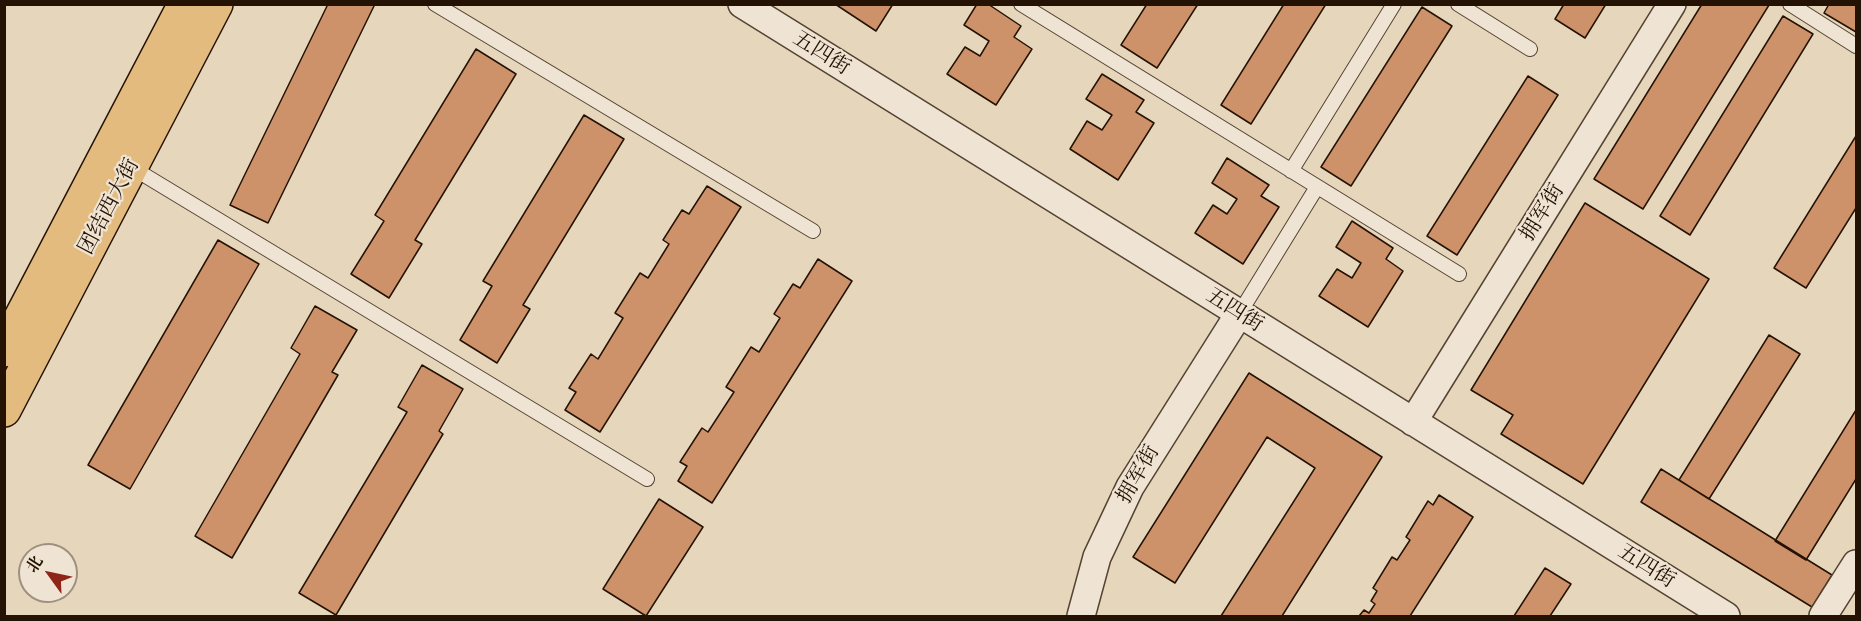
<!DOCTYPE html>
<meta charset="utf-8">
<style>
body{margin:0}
#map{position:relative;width:1861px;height:621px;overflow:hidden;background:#e6d6bc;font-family:Cardo,"Noto Serif SC",serif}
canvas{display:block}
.frame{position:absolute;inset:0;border:6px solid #241204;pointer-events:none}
.north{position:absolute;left:18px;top:543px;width:60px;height:60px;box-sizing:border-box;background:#efe4d3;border:2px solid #9e9080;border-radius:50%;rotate:303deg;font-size:16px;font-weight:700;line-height:24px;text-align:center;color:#241204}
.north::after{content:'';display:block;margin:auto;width:21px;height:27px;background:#8f2418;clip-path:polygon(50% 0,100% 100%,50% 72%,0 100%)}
</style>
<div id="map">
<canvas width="1861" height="621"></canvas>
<div class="frame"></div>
<div class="north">北</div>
</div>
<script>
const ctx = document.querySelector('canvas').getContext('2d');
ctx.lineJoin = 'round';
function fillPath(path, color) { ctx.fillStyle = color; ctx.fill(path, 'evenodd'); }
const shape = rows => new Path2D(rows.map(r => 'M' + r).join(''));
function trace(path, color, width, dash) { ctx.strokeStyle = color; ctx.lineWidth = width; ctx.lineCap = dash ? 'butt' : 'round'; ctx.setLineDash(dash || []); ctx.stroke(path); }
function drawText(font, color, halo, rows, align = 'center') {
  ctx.font = font + ' Cardo,"Noto Serif SC",serif'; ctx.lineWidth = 4.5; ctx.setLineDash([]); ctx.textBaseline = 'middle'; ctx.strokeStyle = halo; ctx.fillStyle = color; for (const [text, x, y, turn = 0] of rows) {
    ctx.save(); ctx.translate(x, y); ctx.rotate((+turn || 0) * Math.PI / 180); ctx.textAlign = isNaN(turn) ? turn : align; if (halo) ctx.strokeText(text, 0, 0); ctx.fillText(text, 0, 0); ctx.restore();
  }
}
const building = shape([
 [328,4,375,4,268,223,230,205,328,4],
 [835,4,893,4,876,31,835,4],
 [977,4,988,4,1021,26,1014,37,1032,49,996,105,947,74,965,47,980,56,989,41,964,25,977,4],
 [1147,4,1198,4,1157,68,1121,45,1147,4],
 [1284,4,1326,4,1251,124,1221,105,1284,4],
 [1564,4,1606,4,1585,38,1555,19,1564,4],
 [1702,4,1769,5,1643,209,1594,179,1702,4],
 [1829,4,1856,4,1856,32,1824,13,1829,4],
 [1422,7,1452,26,1351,186,1321,167,1422,7],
 [1783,16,1813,34,1690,235,1660,216,1783,16],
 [476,49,516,74,415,240,422,244,389,298,351,274,384,221,375,215,476,49],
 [1102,74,1144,100,1136,112,1154,123,1118,180,1070,149,1087,121,1102,130,1112,115,1086,99,1102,74],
 [1528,76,1558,95,1457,255,1427,236,1528,76],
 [584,115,624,139,523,305,530,309,497,363,460,340,492,286,483,281,584,115],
 [1856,136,1856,208,1806,288,1774,268,1856,136],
 [1227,158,1269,185,1261,196,1279,207,1243,264,1195,233,1213,205,1227,214,1237,199,1212,183,1227,158],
 [707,186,741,207,600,432,565,410,576,392,569,388,591,354,598,359,623,318,615,313,640,273,648,278,669,244,663,240,682,210,689,214,707,186],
 [1585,203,1709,279,1583,484,1501,434,1513,415,1471,390,1585,203],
 [1352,221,1393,248,1386,259,1403,271,1368,327,1319,296,1337,269,1352,278,1361,263,1336,247,1352,221],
 [218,240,259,264,130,489,88,465,218,240],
 [818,259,852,281,712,503,678,481,687,466,680,462,702,428,708,432,734,392,726,387,751,347,759,352,780,318,774,314,793,284,800,288,818,259],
 [315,306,357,330,332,372,338,375,232,558,195,536,300,354,291,348,315,306],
 [1769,335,1800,354,1709,499,1679,480,1769,335],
 [422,365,463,389,439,431,443,434,336,615,299,593,407,412,398,407,422,365],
 [1249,373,1382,457,1282,616,1221,616,1315,468,1267,437,1175,583,1133,557,1249,373],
 [1856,410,1856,479,1806,560,1775,541,1856,410],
 [1661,469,1832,575,1812,607,1641,502,1661,469],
 [1439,495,1473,517,1410,616,1359,616,1364,610,1369,613,1375,604,1371,601,1377,591,1373,588,1392,557,1397,560,1410,540,1406,537,1428,501,1433,505,1439,495],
 [659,499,703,527,646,616,603,589,659,499],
 [1545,568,1571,584,1550,616,1514,616,1545,568]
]);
const lane = shape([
 [435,4,813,231],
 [1021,4,1459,274],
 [1458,4,1530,49],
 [1790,4,1856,46],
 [131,167,647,479],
 [1291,171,1394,4],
 [1239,314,1317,187]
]);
const street = shape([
 [742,4,1726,616],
 [1413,422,1672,4],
 [1081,616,1097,557,1130,487,1239,314],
 [1823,616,1856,564]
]);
const primary = shape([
 [4,350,185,4],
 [4,410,216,4]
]);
const streetNames = [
 ["五四街",821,54,32],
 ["团结西大街",110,207,-62],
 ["拥军街",1543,213,-58],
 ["五四街",1234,311,32],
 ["拥军街",1139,475,-60],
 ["五四街",1646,567,32]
];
fillPath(building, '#ce926b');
trace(building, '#241204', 1.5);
trace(lane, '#544332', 16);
trace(street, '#544332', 30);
trace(primary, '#241204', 36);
trace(lane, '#efe4d3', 14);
trace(street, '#efe4d3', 27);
trace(primary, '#e3bb7e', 33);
drawText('21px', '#241204', '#efe4d3', streetNames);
</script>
